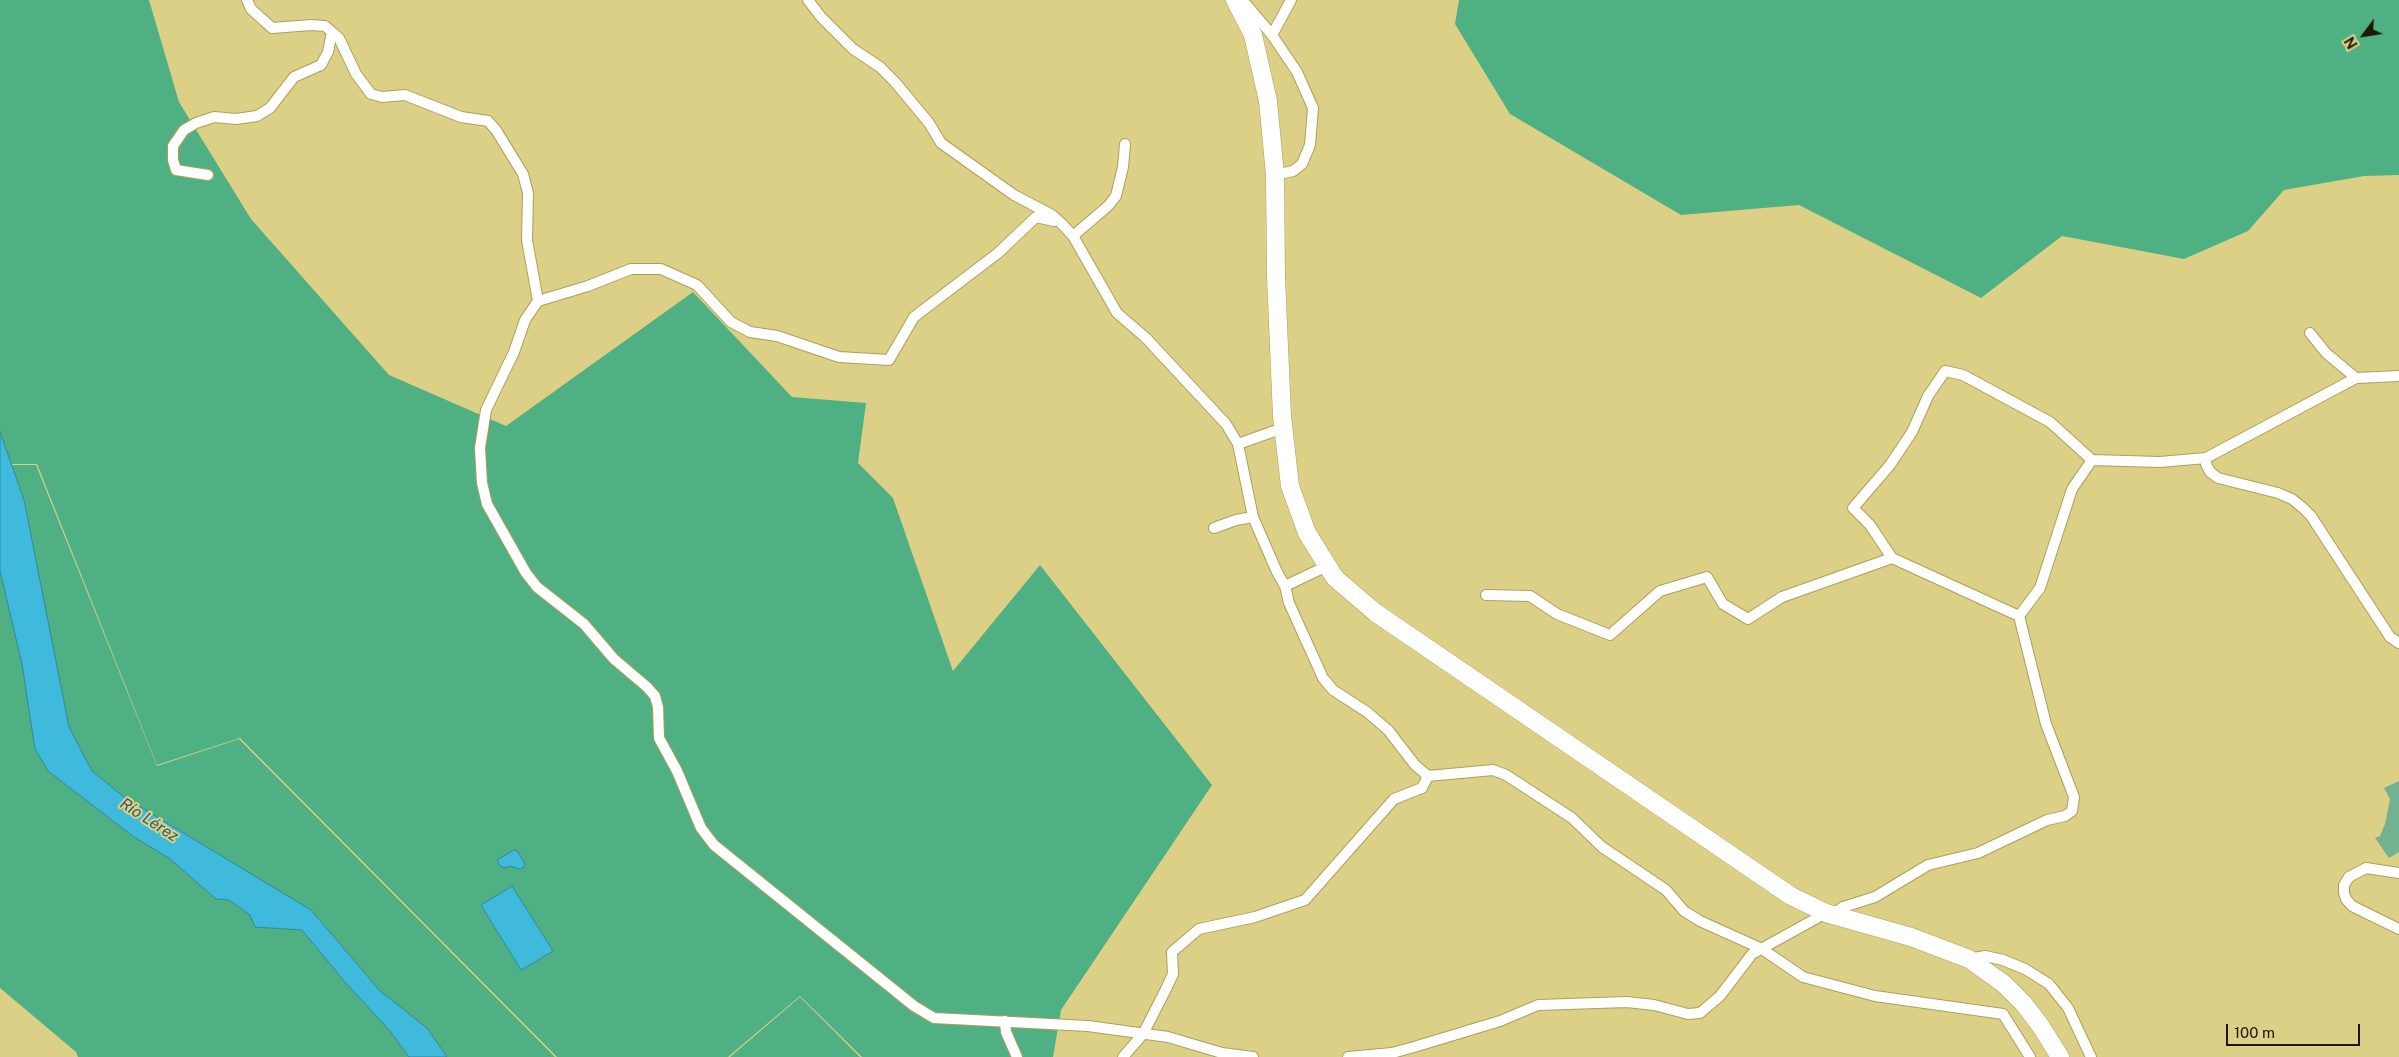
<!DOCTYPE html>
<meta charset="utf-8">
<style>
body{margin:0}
#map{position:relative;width:2399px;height:1057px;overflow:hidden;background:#dcd087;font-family:"Public Sans",sans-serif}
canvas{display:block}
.north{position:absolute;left:2339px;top:10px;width:50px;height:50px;-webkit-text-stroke:4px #dcd087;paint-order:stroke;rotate:239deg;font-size:14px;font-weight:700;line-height:20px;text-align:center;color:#1d1800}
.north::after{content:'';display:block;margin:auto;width:18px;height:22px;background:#1d1800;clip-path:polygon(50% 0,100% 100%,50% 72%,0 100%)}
.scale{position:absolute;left:2226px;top:1024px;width:134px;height:22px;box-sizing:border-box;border:2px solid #1d1800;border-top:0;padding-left:6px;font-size:15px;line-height:18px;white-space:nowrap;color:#1d1800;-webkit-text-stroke:4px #dcd087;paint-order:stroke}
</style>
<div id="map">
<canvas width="2399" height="1057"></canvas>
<div class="north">N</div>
<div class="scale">100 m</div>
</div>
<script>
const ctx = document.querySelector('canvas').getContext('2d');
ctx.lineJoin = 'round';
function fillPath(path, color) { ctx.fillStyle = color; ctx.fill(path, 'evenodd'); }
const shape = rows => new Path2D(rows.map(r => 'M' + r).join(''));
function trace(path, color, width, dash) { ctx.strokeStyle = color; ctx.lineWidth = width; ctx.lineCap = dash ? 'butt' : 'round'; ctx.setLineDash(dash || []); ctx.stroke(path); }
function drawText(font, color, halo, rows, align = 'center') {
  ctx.font = font + ' "Public Sans",sans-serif'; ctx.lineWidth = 4; ctx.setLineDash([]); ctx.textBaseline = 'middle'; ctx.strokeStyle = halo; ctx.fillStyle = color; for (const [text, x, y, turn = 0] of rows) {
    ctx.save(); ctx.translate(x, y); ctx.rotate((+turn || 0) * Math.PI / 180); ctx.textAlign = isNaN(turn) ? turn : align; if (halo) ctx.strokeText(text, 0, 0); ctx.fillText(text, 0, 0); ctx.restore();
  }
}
const green = shape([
 [2399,781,2399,852,2389,858,2375,838,2380,836,2385,824,2390,799,2384,788]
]);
const forest = shape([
 [0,0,149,0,179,102,251,219,389,375,506,426,693,292,792,397,866,403,858,463,893,498,953,671,1040,565,1212,785,1061,1010,1053,1057,862,1057,800,996,728,1057,557,1057,240,738,157,765,37,464,0,464],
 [1459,0,2399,0,2399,175,2364,176,2284,190,2248,231,2184,259,2062,236,1981,298,1799,205,1681,215,1510,114,1455,24],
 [0,465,36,465,157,766,239,739,555,1057,78,1057,76,1052,0,988],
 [800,997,860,1057,730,1057]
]);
const water = shape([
 [0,432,24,500,69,727,92,771,124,797,311,910,380,991,427,1028,447,1057,409,1057,390,1031,345,982,302,930,255,927,250,915,229,900,216,899,169,858,134,837,48,771,35,749,22,664,0,571,0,432],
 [514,850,518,852,525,864,523,868,519,869,510,866,504,868,500,866,497,860,514,850],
 [512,886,553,951,521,970,481,905,512,886]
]);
const street = shape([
 [247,0,251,9,272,28,311,25,325,26,339,38,356,74,371,94,382,97,405,95,461,117,488,121,496,130,523,174,528,193,527,240,538,301,525,320,514,352,486,410,480,448,482,483,487,504,526,573,537,587,584,624,614,659,647,687,655,696,658,707,659,738,677,771,701,828,714,845,914,1006,934,1018,1088,1026,1168,1037,1222,1053,1253,1057],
 [808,0,821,17,853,49,880,67,895,82,929,123,941,143,1014,195,1052,215,1062,224,1073,236,1117,313,1146,338,1226,424,1238,444,1253,517,1277,572,1285,586,1289,603,1323,678,1333,690,1367,712,1388,730,1415,765,1428,776,1493,770,1506,775,1572,818,1602,847,1666,890,1684,911,1700,921,1762,949,1803,977,1875,996,2003,1014,2030,1057],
 [1239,0,1245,3,1272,35],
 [208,175,176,170,173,160,173,146,184,130,196,123,214,117,236,119,257,116,270,108,294,77,321,65,328,52,332,32],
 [1275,175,1293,171,1302,164,1310,145,1313,108,1297,72,1272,35,1291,0],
 [1073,236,1108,206,1116,196,1123,167,1125,144],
 [538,301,588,286,631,269,661,269,697,285,731,322,750,332,777,336,839,357,889,360,914,317,998,253,1036,217,1054,221],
 [2310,333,2326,353,2356,378],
 [1238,444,1283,428],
 [2206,458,2206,464,2210,472,2218,478,2278,493,2292,499,2303,508,2311,516,2390,637,2399,643],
 [1214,528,1236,520,1253,517],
 [1892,558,1870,525,1853,508,1890,465,1912,432,1928,396,1945,371,1963,375,2050,422,2092,460],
 [1285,586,1327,566],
 [1486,595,1530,596,1557,614,1610,635,1660,591,1707,577,1723,604,1748,619,1782,597,1892,558,2019,616],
 [2399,873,2366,868,2349,877,2344,885,2344,893,2346,899,2352,906,2399,929],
 [1832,915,1843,907,1875,897,1928,865,1978,853,2047,820,2065,816,2072,811,2074,797,2046,724,2019,616,2040,588,2072,489,2092,460,2160,462,2206,458,2356,378,2399,376],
 [1969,959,1985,956,2003,960,2025,969,2049,984,2068,1008,2091,1057],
 [1005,1021,1006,1032,1017,1057],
 [1123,1057,1143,1034,1165,991,1173,974,1172,952,1199,929,1255,917,1305,900,1394,799,1422,788,1428,776],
 [1348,1057,1392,1053,1414,1047,1500,1021,1538,1005,1627,1002,1654,1005,1688,1014,1700,1013,1720,996,1752,954,1826,913]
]);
const highway = shape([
 [1235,0,1253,35,1268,101,1275,175,1276,277,1282,416,1290,486,1307,533,1335,578,1376,613,1791,896,1826,913,1911,937,1969,959,2004,984,2023,1003,2040,1025,2060,1057]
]);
const waterNames = [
 ["Río Lérez",149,820,33]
];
fillPath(green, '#72b290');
fillPath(forest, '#4fb183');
fillPath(water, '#3fbadc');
trace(water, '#35899a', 1);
trace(street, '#aca058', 12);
trace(highway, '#aca058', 19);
trace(street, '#fff', 10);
trace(highway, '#fff', 18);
drawText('italic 16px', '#2b5c6b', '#dcd087', waterNames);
</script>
